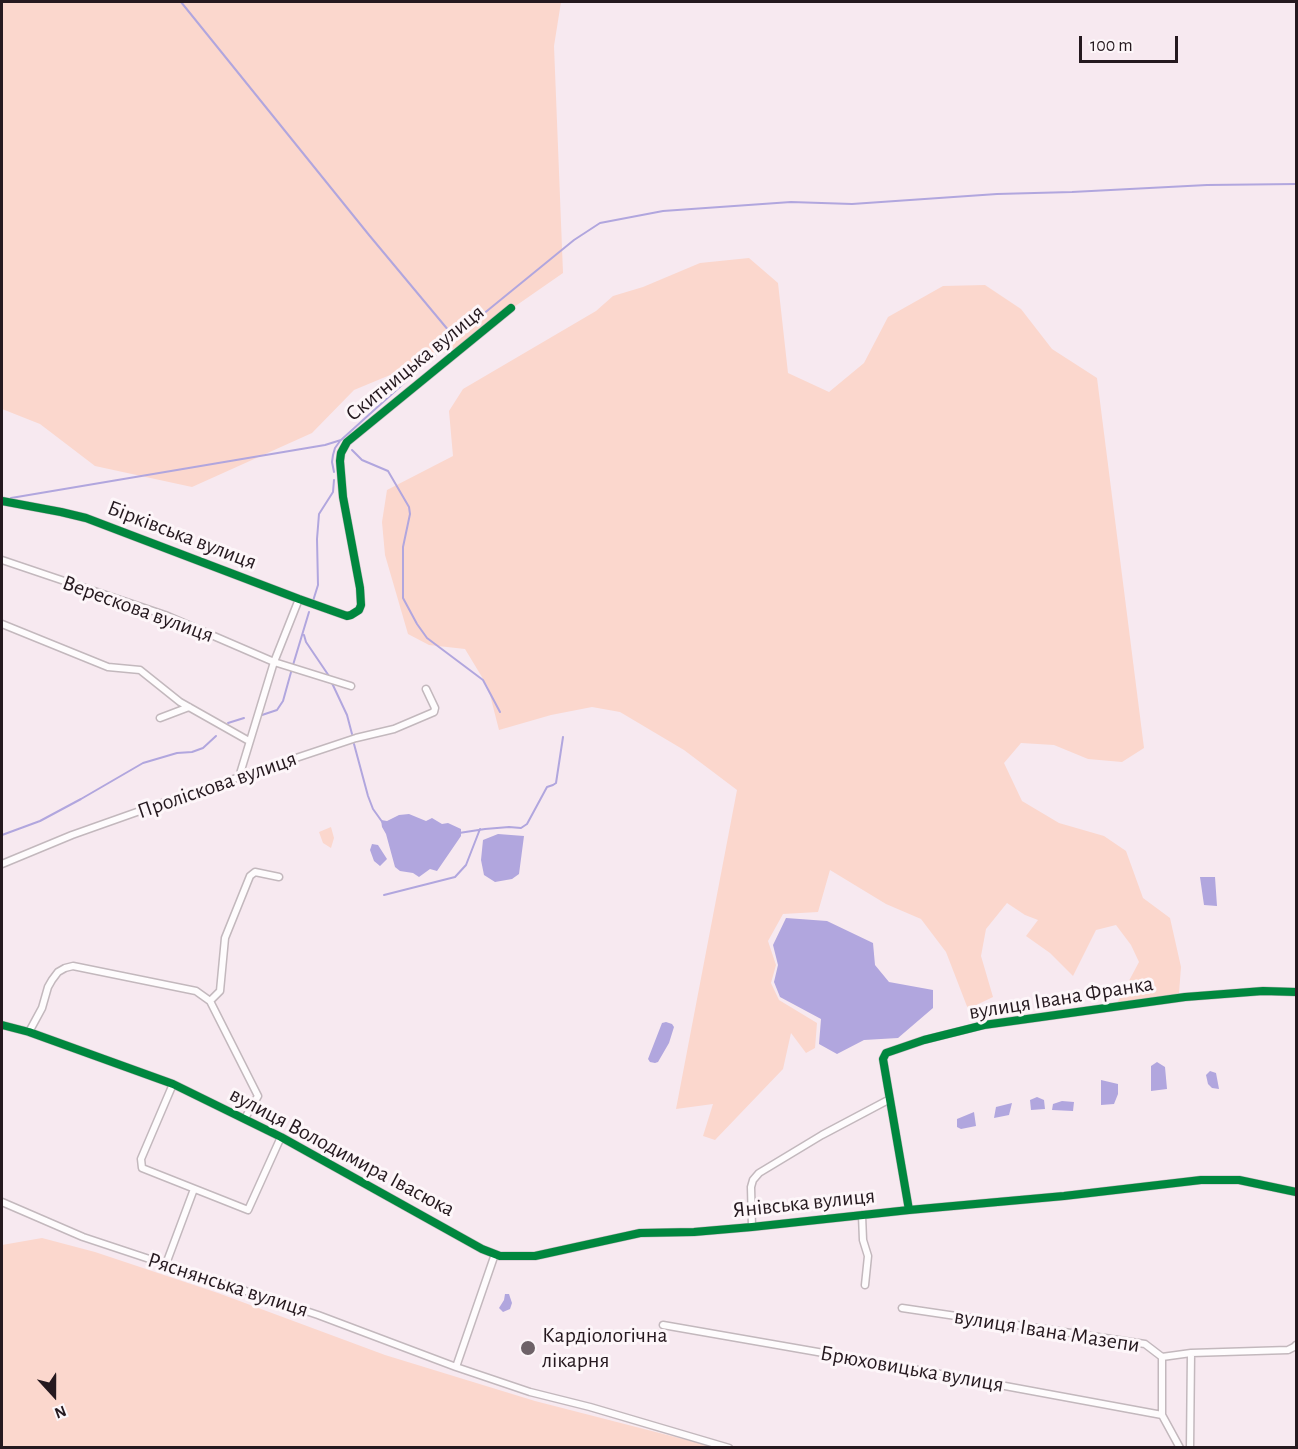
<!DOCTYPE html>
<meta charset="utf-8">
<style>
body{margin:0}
#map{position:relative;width:1298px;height:1449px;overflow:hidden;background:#f7e9f0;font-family:"Alegreya Sans",sans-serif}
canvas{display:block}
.frame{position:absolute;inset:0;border:3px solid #25191f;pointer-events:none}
.north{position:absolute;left:24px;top:1365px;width:60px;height:60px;-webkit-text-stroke:4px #fdf6f9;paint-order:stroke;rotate:159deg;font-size:16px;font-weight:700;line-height:24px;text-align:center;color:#25191f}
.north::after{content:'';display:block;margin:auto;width:21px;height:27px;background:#25191f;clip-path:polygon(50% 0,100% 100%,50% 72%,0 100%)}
.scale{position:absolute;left:1079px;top:36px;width:99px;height:27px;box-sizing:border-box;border:3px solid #25191f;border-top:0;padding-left:8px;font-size:18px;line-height:21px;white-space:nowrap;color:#25191f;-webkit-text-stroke:4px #fdf6f9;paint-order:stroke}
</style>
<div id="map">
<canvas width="1298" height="1449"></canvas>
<div class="frame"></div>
<div class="north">N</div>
<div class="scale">100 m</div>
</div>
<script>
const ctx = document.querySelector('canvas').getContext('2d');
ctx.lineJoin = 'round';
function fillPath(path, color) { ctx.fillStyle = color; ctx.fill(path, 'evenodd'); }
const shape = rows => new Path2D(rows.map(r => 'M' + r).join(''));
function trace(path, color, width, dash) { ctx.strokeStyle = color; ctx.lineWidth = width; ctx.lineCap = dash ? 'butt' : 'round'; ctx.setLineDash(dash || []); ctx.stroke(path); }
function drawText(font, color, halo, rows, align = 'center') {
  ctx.font = font + ' "Alegreya Sans",sans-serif'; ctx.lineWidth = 6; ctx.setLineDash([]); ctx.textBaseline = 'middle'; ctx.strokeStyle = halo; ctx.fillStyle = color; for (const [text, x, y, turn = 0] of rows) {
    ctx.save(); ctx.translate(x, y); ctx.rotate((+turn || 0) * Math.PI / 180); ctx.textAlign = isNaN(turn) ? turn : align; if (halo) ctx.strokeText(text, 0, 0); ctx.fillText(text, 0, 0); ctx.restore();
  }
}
const green = shape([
 [2,2,561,2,554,46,563,273,455,348,354,390,312,433,192,487,95,466,40,424,2,409],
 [749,258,778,283,788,373,829,392,864,363,888,317,943,286,985,285,1021,309,1052,349,1097,378,1144,748,1122,762,1088,759,1054,745,1021,743,1004,763,1022,801,1059,823,1104,836,1126,851,1143,898,1170,918,1181,967,1179,993,1152,1003,1115,1007,1139,962,1131,945,1116,925,1096,930,1073,976,1050,953,1026,936,1038,920,1025,915,1007,903,986,929,981,956,993,997,968,1009,946,952,921,919,886,904,830,870,818,912,783,914,768,941,776,965,771,983,779,1000,817,1023,815,1048,806,1053,791,1033,783,1069,715,1140,703,1136,713,1104,676,1109,737,790,684,750,620,712,592,707,551,715,499,730,488,687,465,649,429,645,408,634,385,555,382,522,387,490,453,456,449,411,463,389,596,311,613,296,643,287,700,263],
 [331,827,334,838,331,848,323,843,319,832],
 [42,1238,95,1252,218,1293,385,1355,535,1401,718,1448,2,1448,2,1245]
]);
const water = shape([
 [409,814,426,821,432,818,442,824,448,823,461,829,461,836,437,871,430,869,419,877,413,873,400,871,395,867,386,834,382,827,381,820,387,821,399,815],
 [498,834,524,836,519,874,512,879,495,882,484,875,481,860,483,840],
 [372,844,378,845,387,859,380,866,374,861,370,850],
 [1200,877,1215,877,1217,906,1204,905],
 [786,918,827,921,873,943,875,965,889,982,933,990,933,1008,898,1038,864,1040,837,1054,819,1044,821,1019,780,997,774,982,778,965,773,945],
 [666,1022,672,1024,674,1027,669,1043,658,1062,655,1063,650,1062,648,1059,662,1023],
 [1157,1062,1165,1067,1167,1089,1151,1091,1151,1066],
 [1210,1071,1216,1073,1219,1089,1212,1088,1208,1084,1206,1075],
 [1101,1080,1118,1084,1118,1094,1114,1104,1101,1105],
 [1037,1097,1044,1100,1045,1109,1031,1110,1030,1100],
 [1062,1101,1074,1102,1073,1111,1052,1110,1053,1104],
 [1012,1103,1009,1115,994,1118,996,1107],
 [974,1112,976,1126,961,1129,957,1127,957,1119],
 [505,1294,509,1294,512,1303,510,1309,503,1312,499,1308,504,1300]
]);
const stream = shape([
 [181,2,369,235,454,337],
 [352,450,362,460,388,471,409,507,410,514,403,547,403,598,417,624,427,638,483,680,500,712],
 [334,472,332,462,333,455,335,448,340,441],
 [11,498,325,445,341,440,455,337,574,240,600,223,663,211,791,202,852,204,997,194,1072,192,1207,185,1296,184],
 [313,601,318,585,317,539,319,514,333,492,334,480],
 [304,635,306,642,329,676],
 [331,681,347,715,352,734],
 [262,715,277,710,283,701,293,665,309,612],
 [228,723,244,718],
 [354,744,368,796,373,809,383,823],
 [459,833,485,829,509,827,521,828,527,824,547,787,553,785,556,783,563,737],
 [2,835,40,821,81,799,143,763,177,753,192,752,203,748,216,736],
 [384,895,455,877,466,865,480,829]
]);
const street = shape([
 [2,501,61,512,86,518,299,599,347,616,351,615,359,610,361,605,360,588,343,497,340,461,341,453,347,442,511,308],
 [2,560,165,615,274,662,351,686],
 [2,624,108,667,140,670,180,702,249,741],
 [160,718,189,707],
 [239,777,274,662,299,599],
 [2,864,72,835,168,801,194,794,239,777,356,738,394,729,434,712,435,708,426,689],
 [2,1025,29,1032,173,1084,281,1137,482,1249,500,1256,535,1256,640,1233,694,1232,752,1227,909,1210,1064,1196,1201,1180,1239,1180,1296,1192],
 [29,1032,42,1008,48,987,52,980,58,972,65,968,73,966,196,991,210,1001],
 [173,1084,141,1159,142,1168,248,1210,281,1137],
 [245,1118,258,1096,210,1001,220,991,225,938,250,876,255,872,279,877],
 [2,1202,83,1237,318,1315,456,1367,530,1392,590,1407,729,1448],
 [909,1210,883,1059,886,1053,924,1040,984,1025,1185,997,1263,991,1296,992],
 [862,1215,863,1240,868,1256,865,1285],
 [752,1227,751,1187,753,1180,759,1173,822,1135,890,1099],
 [166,1264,194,1189],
 [902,1308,1145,1344,1162,1357,1191,1353,1288,1350,1294,1347,1296,1345],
 [663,1325,875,1362,1162,1415],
 [1162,1357,1162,1415,1180,1448],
 [456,1367,495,1254],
 [1190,1448,1191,1353]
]);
const cycleway = shape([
 [2,501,61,512,86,518,299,599,347,616,351,615,359,610,361,605,360,588,343,497,340,461,341,453,347,442,511,308],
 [2,1025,29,1032,173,1084,281,1137,482,1249,500,1256,535,1256,640,1233,694,1232,752,1227,909,1210,1064,1196,1201,1180,1239,1180,1296,1192],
 [909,1210,883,1059,886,1053,924,1040,984,1025,1185,997,1263,991,1296,992]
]);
const markers = [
 [528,1348,8,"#6e6268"]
];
const streetNames = [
 ["Скитницька вулиця",415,363,-39],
 ["Бірківська вулиця",182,535,21],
 ["Верескова вулиця",138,609,20],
 ["Проліскова вулиця",217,785,-19],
 ["вулиця Івана Франка",1061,998,-9],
 ["вулиця Володимира Івасюка",342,1152,28],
 ["Янівська вулиця",804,1203,-6],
 ["Ряснянська вулиця",228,1285,18],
 ["вулиця Івана Мазепи",1047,1331,9],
 ["Брюховицька вулиця",912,1369,10]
];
const poiNames = [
 ["Кардіологічна",542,1335],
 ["лікарня",542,1360]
];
fillPath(green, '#fbd7cd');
fillPath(water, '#b1a6de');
trace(stream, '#b1a6de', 2);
trace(street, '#c3b8bd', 9);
trace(street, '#fefcfd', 6);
trace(cycleway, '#00873e', 8);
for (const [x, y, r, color] of markers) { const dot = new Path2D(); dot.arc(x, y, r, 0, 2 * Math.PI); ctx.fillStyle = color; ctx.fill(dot); trace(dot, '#fdf6f9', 2); }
drawText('22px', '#25191f', '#fdf6f9', streetNames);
drawText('22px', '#25191f', '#fdf6f9', poiNames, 'left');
</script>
